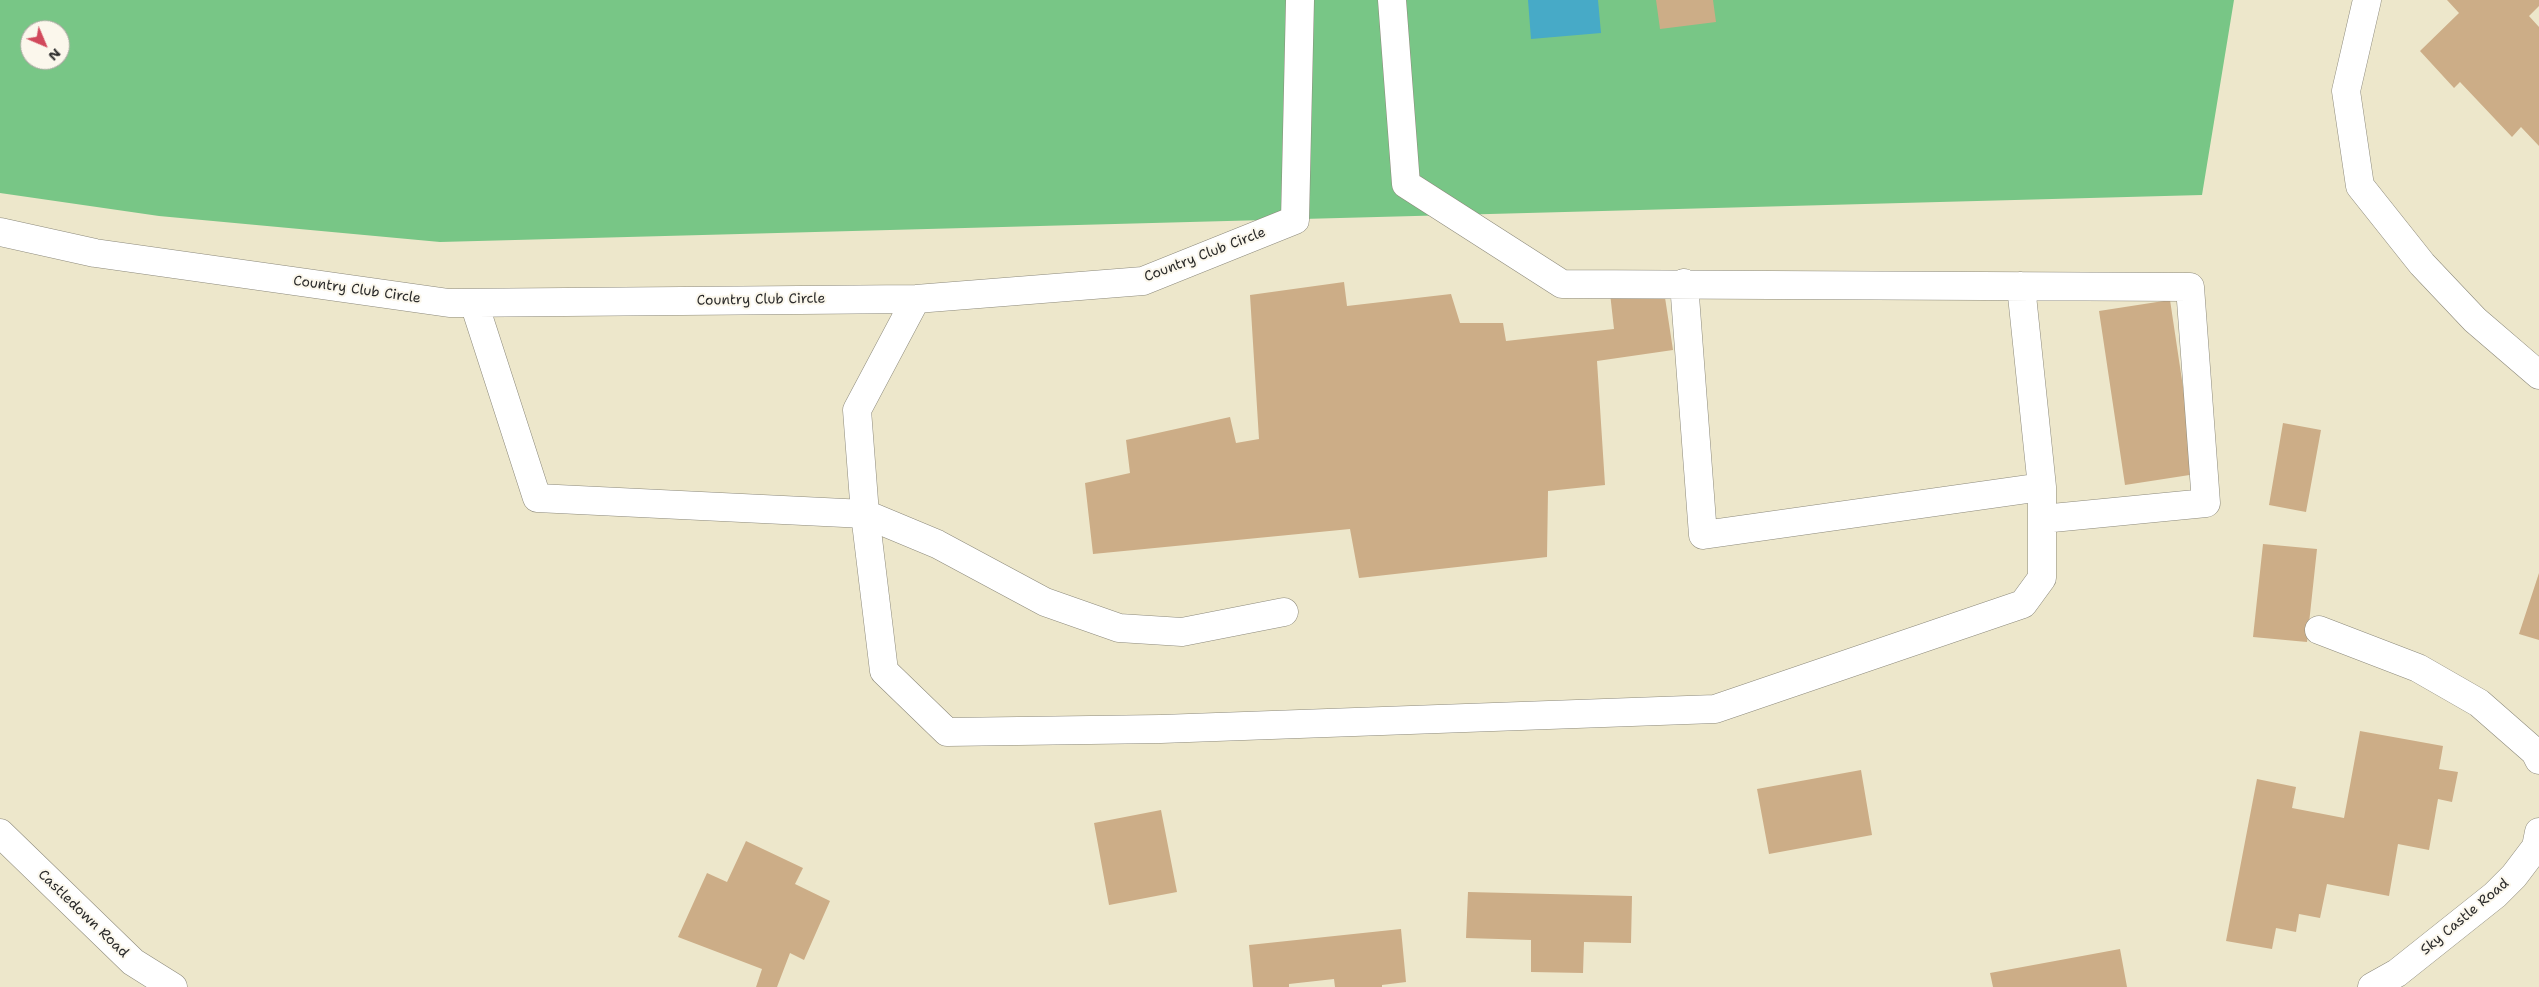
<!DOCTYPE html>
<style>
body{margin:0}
#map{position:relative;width:2539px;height:987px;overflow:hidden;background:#ede7cb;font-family:"Shantell Sans",sans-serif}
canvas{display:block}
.north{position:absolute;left:20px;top:20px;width:50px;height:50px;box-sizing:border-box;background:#fbf7ec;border:1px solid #a8a59f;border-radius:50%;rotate:135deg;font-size:14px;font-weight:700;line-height:20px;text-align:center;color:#2b2b2b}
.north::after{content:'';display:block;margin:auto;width:18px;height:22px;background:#d1495b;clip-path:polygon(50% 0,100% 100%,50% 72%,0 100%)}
</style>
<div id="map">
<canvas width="2539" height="987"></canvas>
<div class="north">N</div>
</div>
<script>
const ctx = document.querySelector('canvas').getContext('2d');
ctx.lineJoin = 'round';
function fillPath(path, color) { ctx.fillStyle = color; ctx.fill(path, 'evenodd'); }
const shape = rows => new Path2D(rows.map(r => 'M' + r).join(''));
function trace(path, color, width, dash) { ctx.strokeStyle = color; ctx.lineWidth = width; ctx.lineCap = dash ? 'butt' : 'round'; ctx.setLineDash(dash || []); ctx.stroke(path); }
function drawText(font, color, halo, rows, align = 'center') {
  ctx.font = font + ' "Shantell Sans",sans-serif'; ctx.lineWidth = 4; ctx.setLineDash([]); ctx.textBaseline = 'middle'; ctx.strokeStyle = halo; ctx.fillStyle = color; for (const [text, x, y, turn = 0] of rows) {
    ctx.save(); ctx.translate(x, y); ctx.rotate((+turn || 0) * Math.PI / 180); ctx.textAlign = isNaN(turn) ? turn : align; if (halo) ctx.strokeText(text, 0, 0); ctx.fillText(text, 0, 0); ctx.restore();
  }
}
const green = shape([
 [0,0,2234,0,2202,195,440,242,159,216,0,193],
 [30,30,60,30,60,60,30,60]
]);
const water = shape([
 [1528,0,1598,0,1601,33,1531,39]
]);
const building = shape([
 [1656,0,1713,0,1716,22,1660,29],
 [2447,0,2539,0,2539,6,2529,16,2539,27,2539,146,2521,127,2512,137,2460,82,2454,88,2420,51,2459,13],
 [1344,282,1347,306,1451,294,1460,323,1503,323,1506,341,1614,329,1610,293,1664,291,1673,350,1597,361,1605,485,1548,491,1547,557,1359,578,1350,529,1093,554,1085,483,1130,473,1126,440,1230,417,1236,443,1259,439,1250,295],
 [2170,300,2196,474,2125,485,2099,311],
 [2283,423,2321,430,2306,512,2269,505],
 [2263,544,2317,549,2307,642,2253,637],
 [2539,573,2539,640,2519,634],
 [2360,731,2443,746,2439,769,2458,772,2452,802,2438,799,2429,850,2398,844,2389,896,2327,884,2320,918,2299,914,2296,932,2276,928,2272,949,2226,941,2257,779,2296,787,2292,808,2344,818],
 [1861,770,1872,835,1769,854,1757,789],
 [1161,810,1177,892,1109,905,1094,823],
 [746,841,803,868,795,884,830,901,804,960,790,953,777,987,756,987,762,969,678,937,707,873,727,882],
 [1468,892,1632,896,1631,943,1584,942,1583,973,1531,972,1531,940,1466,938],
 [1401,929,1406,982,1382,985,1382,987,1335,987,1334,979,1289,984,1289,987,1253,987,1249,945],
 [2120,949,2127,987,1993,987,1990,973]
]);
const minor = shape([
 [1392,0,1406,184,1562,284,2190,287,2206,503,2042,519],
 [2367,0,2346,91,2360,186,2422,264,2475,320,2539,375],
 [0,232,95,253,449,303,916,299,1143,281,1295,220,1300,0],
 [1684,283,1703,535,2042,487],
 [916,299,857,410,865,514,884,671,947,732,1161,729,1715,709,2023,604,2042,578,2042,487,2021,286],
 [474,303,537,498,865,514,937,544,1045,602,1119,628,1182,632,1284,612],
 [2319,630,2418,668,2479,703,2535,752,2539,760],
 [0,833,133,962,173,987],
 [2372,987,2397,973,2495,895,2514,876,2536,847,2539,832]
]);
const streetNames = [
 ["Country Club Circle",1205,255,-21],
 ["Country Club Circle",357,290,8],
 ["Country Club Circle",761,300,-1],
 ["Castledown Road",83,914,44],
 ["Sky Castle Road",2465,917,-40]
];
fillPath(green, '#78c686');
fillPath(water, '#47aac7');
fillPath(building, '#ccad87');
trace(minor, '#8c897b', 29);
trace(minor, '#fff', 28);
drawText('14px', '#2b2b2b', '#fbf7ec', streetNames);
</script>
